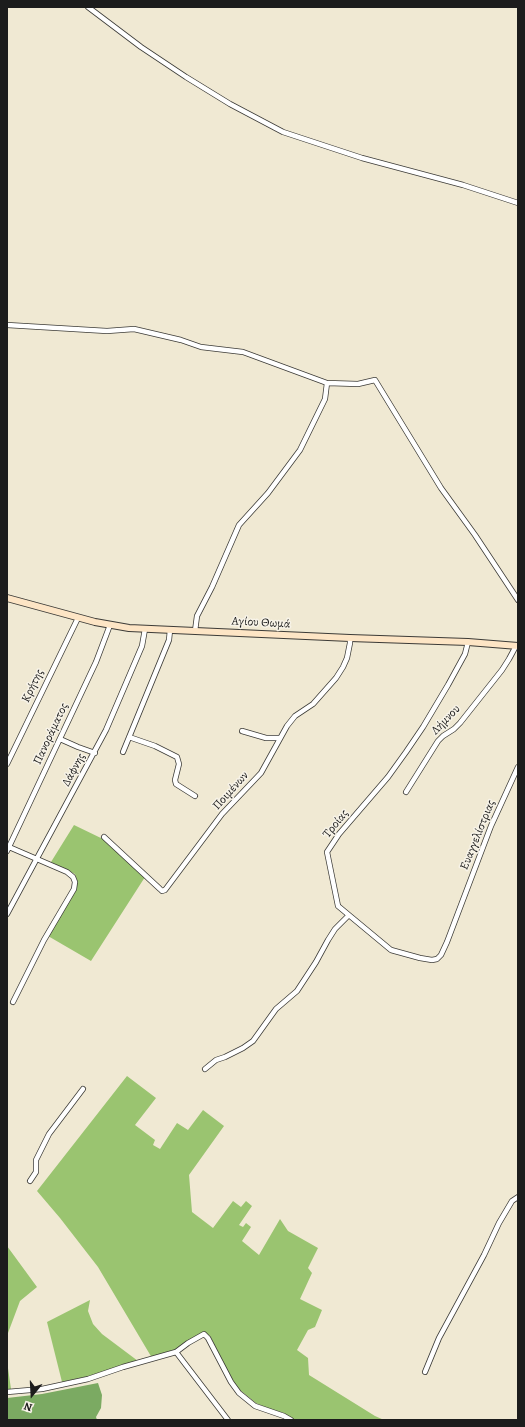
<!DOCTYPE html>
<meta charset="utf-8">
<style>
body{margin:0}
#map{position:relative;width:525px;height:1427px;overflow:hidden;background:#f0e9d3;font-family:Alegreya,serif}
canvas{display:block}
.frame{position:absolute;inset:0;border:8px solid #1c1c1c;pointer-events:none}
.north{position:absolute;left:12px;top:1375px;width:40px;height:40px;-webkit-text-stroke:3px #f7f3e8;paint-order:stroke;rotate:198deg;font-size:11px;font-weight:700;line-height:16px;text-align:center;color:#1c1c1c}
.north::after{content:'';display:block;margin:auto;width:14px;height:18px;background:#1c1c1c;clip-path:polygon(50% 0,100% 100%,50% 72%,0 100%)}
</style>
<div id="map">
<canvas width="525" height="1427"></canvas>
<div class="frame"></div>
<div class="north">N</div>
</div>
<script>
const ctx = document.querySelector('canvas').getContext('2d');
ctx.lineJoin = 'round';
function fillPath(path, color) { ctx.fillStyle = color; ctx.fill(path, 'evenodd'); }
const shape = rows => new Path2D(rows.map(r => 'M' + r).join(''));
function trace(path, color, width, dash) { ctx.strokeStyle = color; ctx.lineWidth = width; ctx.lineCap = dash ? 'butt' : 'round'; ctx.setLineDash(dash || []); ctx.stroke(path); }
function drawText(font, color, halo, rows, align = 'center') {
  ctx.font = font + ' Alegreya,serif'; ctx.lineWidth = 3; ctx.setLineDash([]); ctx.textBaseline = 'middle'; ctx.strokeStyle = halo; ctx.fillStyle = color; for (const [text, x, y, turn = 0] of rows) {
    ctx.save(); ctx.translate(x, y); ctx.rotate((+turn || 0) * Math.PI / 180); ctx.textAlign = isNaN(turn) ? turn : align; if (halo) ctx.strokeText(text, 0, 0); ctx.fillText(text, 0, 0); ctx.restore();
  }
}
const green = shape([
 [74,825,105,840,145,877,91,961,48,936,76,888,77,880,75,874,51,862],
 [127,1076,156,1098,135,1125,155,1140,153,1145,160,1149,177,1123,188,1130,203,1110,224,1126,189,1175,192,1212,213,1228,233,1201,241,1207,246,1201,252,1206,239,1225,243,1227,246,1223,251,1227,242,1241,259,1255,280,1219,288,1231,318,1248,308,1268,312,1273,300,1299,322,1310,315,1327,308,1330,297,1350,308,1358,309,1375,375,1416,384,1420,294,1420,284,1413,269,1409,256,1403,240,1390,233,1382,210,1336,203,1333,176,1350,152,1358,98,1267,60,1218,37,1191],
 [7,1246,37,1287,20,1301,8,1333,7,1361,11,1389,7,1390],
 [90,1300,88,1311,93,1324,102,1334,138,1361,85,1377,62,1382,47,1322]
]);
const forest = shape([
 [98,1383,102,1395,101,1408,96,1417,97,1420,7,1420,7,1398,42,1394]
]);
const minor = shape([
 [88,7,141,47,186,77,230,104,283,132,362,158,463,185,518,203],
 [7,325,107,331,134,329,181,340,201,347,243,352,327,383],
 [195,631,197,616,212,587,239,525,268,493,300,450,325,399,327,383,358,384,375,380,441,488,475,535,518,600],
 [468,642,465,654,448,685,423,727,406,752,388,777,339,834,327,852,338,906,391,950,420,958,432,960,437,959,441,955,447,942,491,826,518,767],
 [242,731,266,738,280,738],
 [129,737,155,746,177,757,179,764,175,780,176,784,195,796],
 [60,739,78,747,95,753],
 [123,752,169,640,170,630],
 [7,764,78,618],
 [406,792,438,741,443,736,454,729,460,723,502,670,509,659,516,646],
 [104,837,160,889,162,891,165,890,222,814,261,773,287,726,295,716,313,704,336,678,343,667,347,658,350,643,350,638],
 [9,847,67,872,73,877,75,882,74,889,44,940,13,1002],
 [7,851,96,662,110,625],
 [7,914,106,730,142,646,145,629],
 [205,1069,216,1060,225,1057,243,1048,253,1041,276,1009,297,991,316,962,328,940,335,929,348,916],
 [30,1181,36,1172,36,1160,49,1134,83,1089],
 [176,1352,228,1420],
 [425,1372,439,1338,484,1255,499,1223,512,1201,518,1197],
 [7,1392,42,1389,88,1379,123,1367,176,1352,188,1343,204,1334,208,1338,231,1382,239,1393,255,1406,284,1416,291,1420]
]);
const secondary = shape([
 [7,598,95,622,129,628,350,638,468,642,518,646]
]);
const streetNames = [
 ["Αγίου Θωμά",261,623,3],
 ["Κρήτης",33,686,-64],
 ["Λήμνου",446,720,-46],
 ["Πανοράματος",51,734,-65],
 ["Δάφνης",74,770,-62],
 ["Ποιμένων",231,791,-48],
 ["Τροίας",336,824,-51],
 ["Ευαγγελίστριας",478,835,-68]
];
fillPath(green, '#9ac470');
fillPath(forest, '#7baa62');
trace(minor, '#3c3b37', 6);
trace(secondary, '#3c3b37', 8);
trace(minor, '#fff', 4.5);
trace(secondary, '#fde5c5', 6);
drawText('12px', '#1c1c1c', '#f7f3e8', streetNames);
</script>
